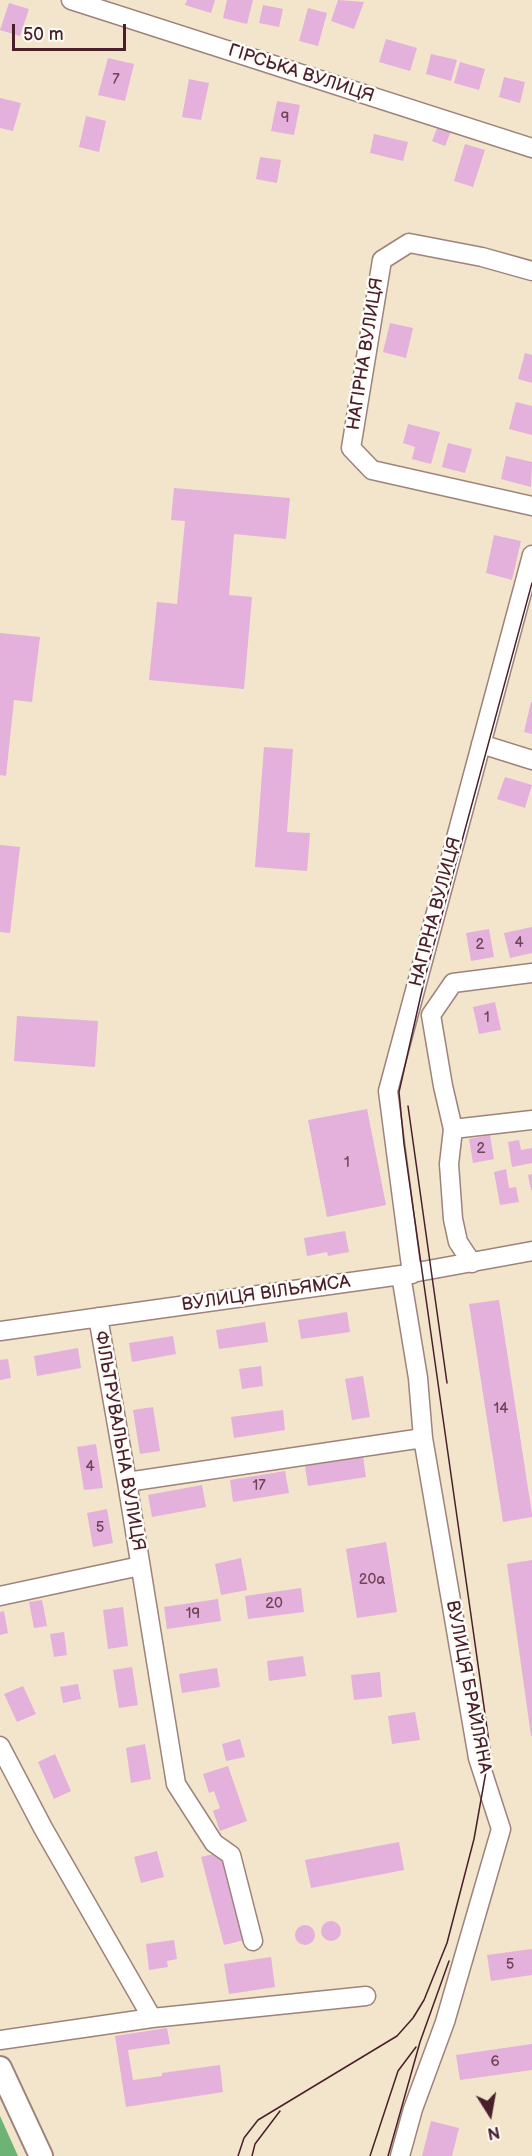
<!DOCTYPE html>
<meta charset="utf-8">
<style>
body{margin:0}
#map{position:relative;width:532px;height:2156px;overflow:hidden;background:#f2e5cb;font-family:"Balsamiq Sans",sans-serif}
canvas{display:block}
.north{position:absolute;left:460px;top:2084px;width:60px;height:60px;-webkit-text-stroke:4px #fdfcf7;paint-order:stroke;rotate:169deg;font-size:16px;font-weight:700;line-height:24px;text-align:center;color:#4a1f2b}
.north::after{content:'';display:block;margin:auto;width:21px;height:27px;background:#4a1f2b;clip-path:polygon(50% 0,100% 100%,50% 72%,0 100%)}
.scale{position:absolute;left:12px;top:24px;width:114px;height:27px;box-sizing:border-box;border:3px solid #4a1f2b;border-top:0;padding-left:8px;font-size:18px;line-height:21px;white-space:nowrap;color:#4a1f2b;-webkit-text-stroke:4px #fdfcf7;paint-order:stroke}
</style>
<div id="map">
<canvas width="532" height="2156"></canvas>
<div class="north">N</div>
<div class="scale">50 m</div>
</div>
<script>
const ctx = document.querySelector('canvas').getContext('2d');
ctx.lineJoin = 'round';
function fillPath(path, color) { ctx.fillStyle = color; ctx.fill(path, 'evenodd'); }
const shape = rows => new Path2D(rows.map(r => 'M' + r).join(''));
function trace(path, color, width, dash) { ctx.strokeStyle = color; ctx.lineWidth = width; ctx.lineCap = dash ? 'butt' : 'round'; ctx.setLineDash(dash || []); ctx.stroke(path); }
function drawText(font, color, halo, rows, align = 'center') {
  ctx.font = font + ' "Balsamiq Sans",sans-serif'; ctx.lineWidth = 5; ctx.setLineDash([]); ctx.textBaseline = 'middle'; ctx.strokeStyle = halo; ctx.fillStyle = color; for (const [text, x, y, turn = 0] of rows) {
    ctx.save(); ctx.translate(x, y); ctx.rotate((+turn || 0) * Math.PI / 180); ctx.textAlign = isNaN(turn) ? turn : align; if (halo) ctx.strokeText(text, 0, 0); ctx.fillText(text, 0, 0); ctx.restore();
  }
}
const forest = shape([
 [0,2116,18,2156,0,2156]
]);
const building = shape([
 [187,0,215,0,211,13,185,5],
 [227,0,253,0,247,24,223,18],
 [338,0,364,2,354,29,331,21],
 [9,3,29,9,20,36,0,30],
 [263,5,283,9,279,27,259,23],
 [308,8,327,13,318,46,299,41],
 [386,39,417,48,410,71,379,62],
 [431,54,457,60,451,81,426,74],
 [108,58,134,64,125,101,98,95],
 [460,62,485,69,479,90,454,83],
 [504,77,525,82,520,103,499,97],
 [189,79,209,83,201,120,182,117],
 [0,98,21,103,13,131,0,128],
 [277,101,300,105,294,135,271,131],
 [86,116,106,121,99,152,79,147],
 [438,126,451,131,445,146,432,141],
 [374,134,408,142,403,161,370,153],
 [465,144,485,150,473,187,454,181],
 [260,157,281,160,277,183,256,179],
 [390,323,413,328,406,358,383,352],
 [525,353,532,355,532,383,518,379],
 [516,402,532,406,532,435,509,429],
 [408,424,440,432,431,464,412,459,415,447,403,443],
 [448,443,472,449,465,473,442,467],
 [506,456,532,462,531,487,501,479],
 [174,488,290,498,286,539,234,534,229,595,252,597,244,689,149,680,157,602,177,604,185,521,171,520],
 [494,535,521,541,512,580,486,573],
 [0,633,40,637,32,702,14,700,6,776,0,775],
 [531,702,532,702,532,734,524,732],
 [264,747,293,749,287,832,310,833,307,871,255,867],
 [505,777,532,785,525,808,497,799],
 [0,845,20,847,10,933,0,932],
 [532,927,532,953,510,958,504,933],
 [489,929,494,957,471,961,466,933],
 [495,1002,501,1030,479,1034,473,1007],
 [17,1016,98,1021,95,1067,14,1061],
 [367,1109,386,1205,327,1217,308,1120],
 [490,1135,494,1159,473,1163,469,1139],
 [519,1140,521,1150,532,1148,532,1163,512,1167,508,1142],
 [506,1169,509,1188,516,1187,519,1202,500,1205,494,1172],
 [532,1174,532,1190,531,1190,528,1175],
 [345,1231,349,1252,328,1256,327,1252,307,1256,304,1238],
 [499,1300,532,1514,532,1517,503,1522,469,1304],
 [347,1312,350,1332,301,1339,298,1320],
 [265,1322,268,1342,219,1349,216,1330],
 [173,1336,176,1354,132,1362,129,1343],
 [78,1348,81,1368,37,1376,34,1356],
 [8,1359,11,1378,0,1380,0,1360],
 [261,1366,263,1386,242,1389,239,1369],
 [363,1376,370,1417,352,1420,345,1379],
 [153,1407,160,1451,140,1454,133,1410],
 [283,1410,285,1430,234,1438,231,1417],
 [96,1444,103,1488,84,1490,77,1447],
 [363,1457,366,1477,308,1486,305,1466],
 [285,1471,289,1493,233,1502,230,1480],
 [202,1485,206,1507,152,1517,148,1495],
 [107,1509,113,1543,93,1547,87,1513],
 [386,1542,397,1612,357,1618,346,1549],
 [241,1558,247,1590,221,1595,215,1564],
 [532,1560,532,1736,531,1736,507,1564],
 [301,1588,304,1612,248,1619,245,1596],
 [218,1599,221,1621,167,1629,164,1607],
 [42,1600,47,1626,34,1628,29,1602],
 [123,1607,128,1646,108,1649,103,1610],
 [4,1611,8,1633,0,1635,0,1612],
 [64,1632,67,1655,54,1657,50,1634],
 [303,1656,306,1676,269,1681,267,1661],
 [132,1667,138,1705,119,1708,113,1670],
 [217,1668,220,1687,182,1693,179,1674],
 [380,1672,382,1697,354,1700,351,1675],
 [78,1684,81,1699,63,1703,60,1687],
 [23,1686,36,1714,17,1722,4,1694],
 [415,1712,420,1740,392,1744,388,1716],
 [240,1739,245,1757,226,1761,222,1744],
 [145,1744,151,1779,131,1783,126,1748],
 [55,1754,71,1791,54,1799,38,1762],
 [228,1766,247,1821,220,1831,213,1811,220,1808,214,1791,209,1793,203,1774],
 [399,1842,404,1870,311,1888,305,1860],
 [157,1851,164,1877,141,1883,134,1857],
 [222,1852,245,1940,224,1945,201,1857],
 '321 1931a10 10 0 1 1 20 0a10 10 0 1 1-20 0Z',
 '295 1935a10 10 0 1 1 20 0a10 10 0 1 1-20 0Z',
 [174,1940,177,1959,167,1961,168,1967,149,1970,146,1944],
 [532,1949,532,1975,491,1981,487,1955],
 [271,1957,275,1987,229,1994,224,1964],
 [167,2028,170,2044,128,2050,133,2080,162,2076,162,2073,220,2065,223,2092,126,2107,115,2036],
 [532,2044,532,2070,460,2080,456,2055],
 [431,2121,459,2128,452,2156,422,2156]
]);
const minor = shape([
 [71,0,532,148],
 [532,271,482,257,409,243,382,260,351,448,372,470,532,506],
 [481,744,532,760],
 [453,1129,532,1120],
 [472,1263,458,1242,453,1219,449,1164,453,1129,443,1086,431,1015,453,983,532,973],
 [412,1274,388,1091,532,555],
 [98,1317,127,1482,176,1784,214,1843,231,1855,253,1941],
 [0,1331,401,1275,532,1251],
 [127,1482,423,1438],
 [0,1596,140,1566],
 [0,1746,43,1828,152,2018],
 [0,2040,152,2018,366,1996],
 [400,2156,413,2109,445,2022,501,1829,478,1758,423,1438,418,1378,401,1275]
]);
const major = shape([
 [0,2068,41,2156]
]);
const tram = shape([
 [408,1106,447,1383],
 [238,2156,244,2138,258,2120,397,2036,413,2018,424,2000,447,1943,474,1839,490,1749,404,1144,399,1092,425,977,532,583],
 [252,2156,255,2144,280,2111],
 [370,2156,398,2071,416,2047],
 [388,2156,420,2042,449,1961]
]);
const numberNames = [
 ["7",116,80],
 ["9",285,118],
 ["4",519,943],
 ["2",480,945],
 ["1",487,1018],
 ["2",481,1149],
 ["1",347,1163],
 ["14",501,1409],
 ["4",90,1467],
 ["17",259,1486],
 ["5",100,1528],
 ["20а",372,1580],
 ["20",274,1604],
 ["19",193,1614],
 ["5",510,1965],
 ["6",495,2062]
];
const streetNames = [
 ["ГІРСЬКА ВУЛИЦЯ",301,74,18],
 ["НАГІРНА ВУЛИЦЯ",366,354,-81],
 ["НАГІРНА ВУЛИЦЯ",436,912,-75],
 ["ВУЛИЦЯ ВІЛЬЯМСА",266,1294,-8],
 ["ФІЛЬТРУВАЛЬНА ВУЛИЦЯ",119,1441,80],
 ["ВУЛИЦЯ БРАЙЛЯНА",468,1687,79]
];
fillPath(forest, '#6eb276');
fillPath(building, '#e4b0dc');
trace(minor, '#9e827b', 21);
trace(major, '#9e827b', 26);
trace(minor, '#fff', 18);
trace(major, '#fff', 22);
trace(tram, '#4a1f2b', 1.5);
drawText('15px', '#704357', null, numberNames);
drawText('18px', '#4a1f2b', '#fdfcf7', streetNames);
</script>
